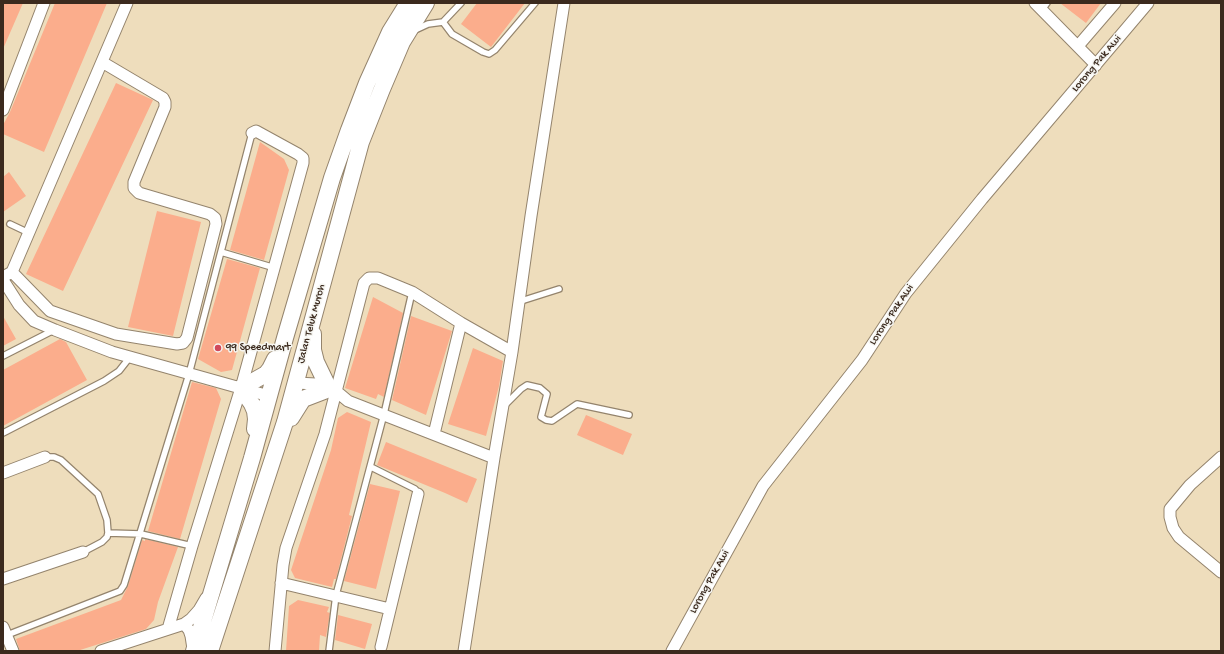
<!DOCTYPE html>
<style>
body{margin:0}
#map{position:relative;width:1224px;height:654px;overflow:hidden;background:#eeddbc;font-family:"Gochi Hand",sans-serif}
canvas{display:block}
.frame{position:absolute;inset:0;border:4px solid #3b2a1e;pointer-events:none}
</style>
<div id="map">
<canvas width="1224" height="654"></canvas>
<div class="frame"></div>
</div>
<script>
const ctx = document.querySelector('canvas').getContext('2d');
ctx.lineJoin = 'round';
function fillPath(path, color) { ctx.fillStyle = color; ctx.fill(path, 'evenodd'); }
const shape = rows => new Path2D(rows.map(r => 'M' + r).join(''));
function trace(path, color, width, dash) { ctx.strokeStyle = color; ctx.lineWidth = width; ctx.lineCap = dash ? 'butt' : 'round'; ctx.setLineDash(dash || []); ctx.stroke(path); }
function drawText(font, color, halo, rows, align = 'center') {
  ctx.font = font + ' "Gochi Hand",sans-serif'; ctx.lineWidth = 3; ctx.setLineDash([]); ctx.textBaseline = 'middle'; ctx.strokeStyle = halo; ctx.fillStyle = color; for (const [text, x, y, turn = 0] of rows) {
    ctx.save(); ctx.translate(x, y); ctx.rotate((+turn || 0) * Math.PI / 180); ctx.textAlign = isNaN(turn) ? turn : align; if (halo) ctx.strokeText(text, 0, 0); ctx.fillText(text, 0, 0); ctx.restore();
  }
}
const building = shape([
 [3,3,23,3,3,49],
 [55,3,107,3,44,152,3,134,3,125,10,112],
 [477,3,525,3,491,47,461,24],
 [1060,3,1101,3,1086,23],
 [116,83,153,100,63,291,26,274],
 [260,142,284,159,289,170,264,260,230,250],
 [9,172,26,196,3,212,3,177],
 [157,211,201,222,173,336,128,327],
 [227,259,260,268,232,370,221,372,198,359],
 [373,297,403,313,384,397,378,394,376,399,345,388],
 [3,316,16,339,3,346],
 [411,316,452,331,426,415,392,400],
 [60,339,66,342,87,380,3,426,3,370],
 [473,348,503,361,499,386,486,436,448,424],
 [192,382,216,388,221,399,180,539,148,531],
 [347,412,371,422,349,515,352,516,336,579,334,579,332,587,295,578,291,570,331,450,338,418],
 [586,415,632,434,623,455,577,435],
 [386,442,477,479,467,503,445,493,377,465],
 [370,484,400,491,376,589,344,581],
 [145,539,178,547,158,602,154,620,146,629,77,651,20,651,16,639,121,600,128,586,142,540,145,541],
 [298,600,329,607,327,612,330,613,326,637,320,635,319,651,286,651,289,606],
 [338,615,372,624,365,649,335,640]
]);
const service = shape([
 [1042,10,1047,3],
 [443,22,452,34,483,52,489,54,495,50,535,3],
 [415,30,428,24,443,22,461,3],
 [10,224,29,233],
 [221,252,275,268],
 [518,302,559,289],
 [3,356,54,330],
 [505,405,521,389,527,385,540,388,547,394,541,417,546,420,552,421,577,404,629,415],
 [3,433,104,381,119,371,130,357],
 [45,457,54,457,61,460,98,494,107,520,108,533,107,537,102,542,83,552],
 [371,467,415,489,418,494],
 [108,533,141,534,192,546],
 [7,635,120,591,124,585,189,374,252,133],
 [329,651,336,595,384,414,412,292]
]);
const minor = shape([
 [1035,3,1096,65],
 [1078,46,1115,3],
 [3,110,44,3],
 [12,272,50,311,116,334,177,344,183,343,187,338,216,224,215,218,210,214,139,193,134,188,134,182,165,107,165,102,163,98,102,62],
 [3,277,12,272,127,3],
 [3,280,19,305,34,321,55,330,112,352,269,396],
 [296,383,316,384,336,391,348,401,494,458],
 [434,434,461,323],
 [1221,457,1190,485,1170,509,1170,517,1173,528,1179,537,1221,572],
 [3,473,45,457],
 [3,579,83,552],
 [281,583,390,609],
 [184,624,189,630,191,636,193,649],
 [3,627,13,651],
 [168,629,192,546,241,388,303,163,303,158,298,154,256,131,252,133],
 [381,647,418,494],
 [101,651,184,624,191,619,199,610,206,598],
 [275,651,283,565,286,548,325,434,364,283,369,278,378,278,412,292,461,323,512,352],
 [464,651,494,458,512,352,531,216,564,3],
 [672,651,763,486,862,360,906,293,982,199,1148,3]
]);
const secondary = shape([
 [291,418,303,399,329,389,316,362,313,350,313,334],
 [255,429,256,419,255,411,252,404,241,388,266,374,270,369,275,359],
 [194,651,252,458,285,338,332,178,349,130,367,83,390,32,408,3],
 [210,651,285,422,361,142,382,89,402,42,426,3]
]);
const markers = [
 [218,348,4,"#d1495b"]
];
const streetNames = [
 ["Lorong Pak Awi",1097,64,-50],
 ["Lorong Pak Awi",892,315,-56],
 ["Jalan Teluk Muroh",312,324,-75],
 ["Lorong Pak Awi",710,582,-61]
];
const poiNames = [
 ["99 Speedmart",226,348]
];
fillPath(building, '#fbad8c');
trace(service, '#94846d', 8);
trace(minor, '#94846d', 13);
trace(secondary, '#94846d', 18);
trace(service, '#fff', 5.5);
trace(minor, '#fff', 11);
trace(secondary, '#fff', 16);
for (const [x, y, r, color] of markers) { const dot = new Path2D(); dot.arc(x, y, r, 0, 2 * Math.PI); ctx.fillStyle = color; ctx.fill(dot); trace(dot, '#f6f6f2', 1.5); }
drawText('11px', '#3b2a1e', '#f6f6f2', streetNames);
drawText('11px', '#3b2a1e', '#f6f6f2', poiNames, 'left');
</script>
